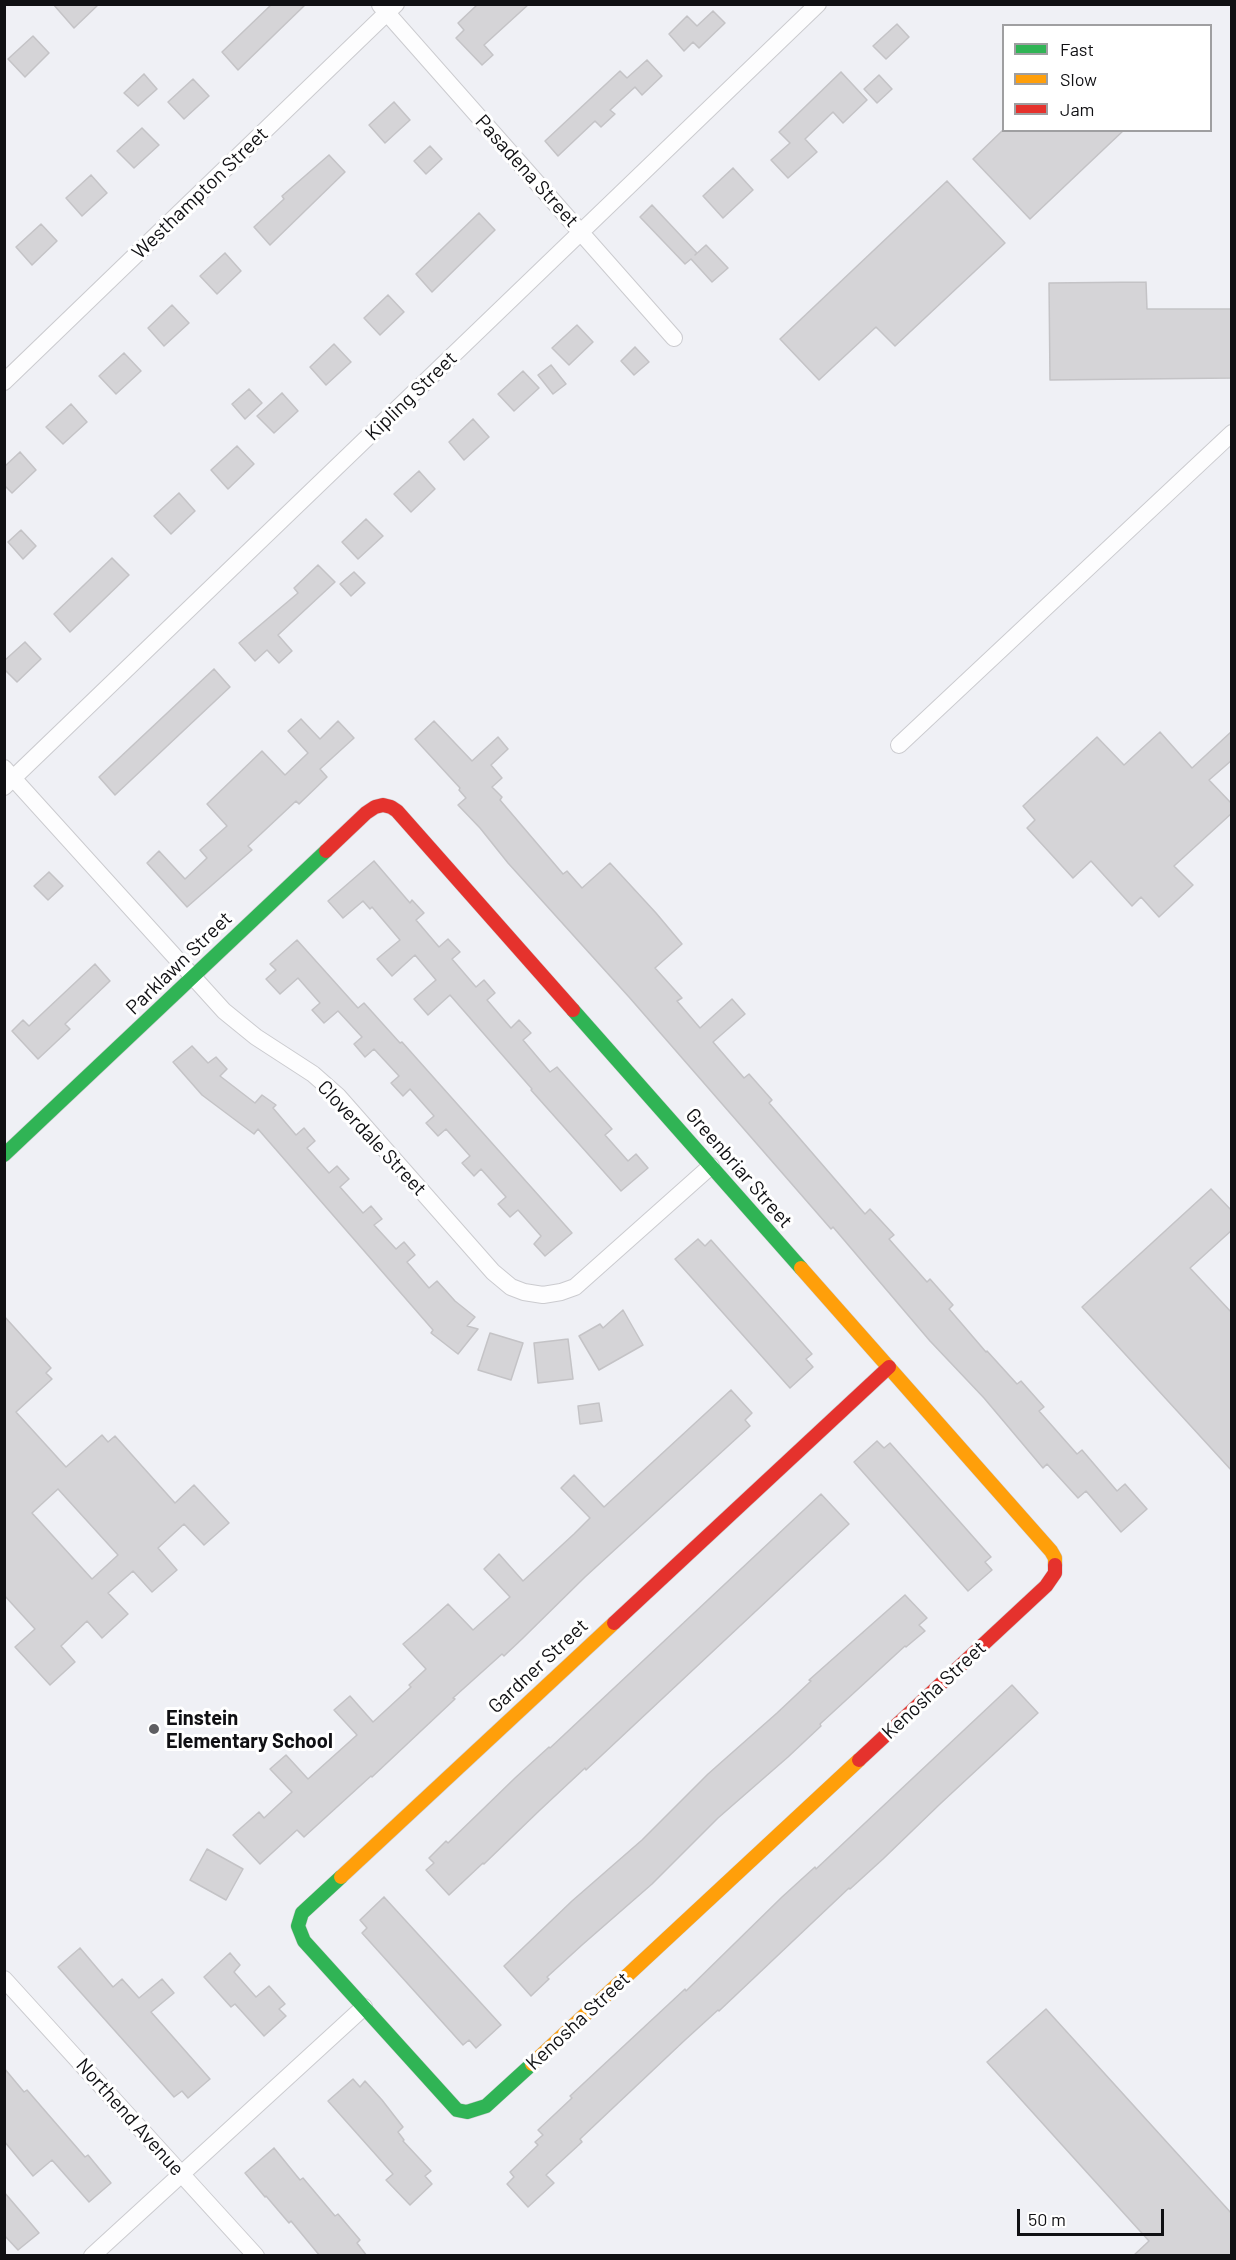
<!DOCTYPE html>
<style>
body{margin:0}
#map{position:relative;width:1236px;height:2260px;overflow:hidden;background:#eff0f5;font-family:Barlow,sans-serif}
canvas{display:block}
.frame{position:absolute;inset:0;border:6px solid #101013;pointer-events:none}
.legend{position:absolute;left:1002px;top:24px;width:210px;height:108px;box-sizing:border-box;background:#fff;border:2px solid #9f9fa1;margin:0;padding:8px 10px;list-style:none;font-size:18px;color:#101013}
.legend li{display:flex;align-items:center;gap:12px;height:30px}
.legend b{width:30px;border:2px solid #9f9fa1}
.scale{position:absolute;left:1017px;top:2209px;width:147px;height:27px;box-sizing:border-box;border:3px solid #101013;border-top:0;padding-left:8px;font-size:18px;line-height:21px;white-space:nowrap;color:#101013;-webkit-text-stroke:4px #fff;paint-order:stroke}
</style>
<div id="map">
<canvas width="1236" height="2260"></canvas>
<div class="frame"></div>
<ul class="legend">
<li><b style="height:8px;background:#30b455"></b>Fast</li>
<li><b style="height:8px;background:#ff9f0a"></b>Slow</li>
<li><b style="height:8px;background:#e5322d"></b>Jam</li>
</ul>
<div class="scale">50 m</div>
</div>
<script>
const ctx = document.querySelector('canvas').getContext('2d');
ctx.lineJoin = 'round';
function fillPath(path, color) { ctx.fillStyle = color; ctx.fill(path, 'evenodd'); }
const shape = rows => new Path2D(rows.map(r => 'M' + r).join(''));
function trace(path, color, width, dash) { ctx.strokeStyle = color; ctx.lineWidth = width; ctx.lineCap = dash ? 'butt' : 'round'; ctx.setLineDash(dash || []); ctx.stroke(path); }
function drawText(font, color, halo, rows, align = 'center') {
  ctx.font = font + ' Barlow,sans-serif'; ctx.lineWidth = 6; ctx.setLineDash([]); ctx.textBaseline = 'middle'; ctx.strokeStyle = halo; ctx.fillStyle = color; for (const [text, x, y, turn = 0] of rows) {
    ctx.save(); ctx.translate(x, y); ctx.rotate((+turn || 0) * Math.PI / 180); ctx.textAlign = isNaN(turn) ? turn : align; if (halo) ctx.strokeText(text, 0, 0); ctx.fillText(text, 0, 0); ctx.restore();
  }
}
const building = shape([
 [53,4,99,4,74,28,53,4],
 [272,4,306,4,238,70,222,52,272,4],
 [478,4,529,4,484,45,493,55,482,65,456,38,464,30,458,23,478,4],
 [713,11,725,23,699,48,693,42,684,51,669,34,687,16,697,26,713,11],
 [897,24,909,37,886,59,873,46,897,24],
 [33,36,49,53,25,77,8,59,33,36],
 [647,60,662,76,642,95,635,87,610,110,615,114,601,127,595,121,558,156,545,141,620,71,627,78,647,60],
 [841,72,867,100,843,123,833,112,805,139,817,152,788,178,771,160,790,143,779,132,841,72],
 [144,74,157,89,138,106,124,93,144,74],
 [879,75,892,89,877,103,864,89,879,75],
 [193,79,209,96,184,119,168,102,193,79],
 [394,102,410,120,385,143,369,125,394,102],
 [142,128,159,145,134,168,117,151,142,128],
 [1003,130,1124,130,1030,219,973,159,1003,130],
 [430,146,442,159,426,174,414,161,430,146],
 [329,155,345,172,270,245,254,227,284,199,282,196,329,155],
 [733,168,753,190,723,218,703,196,733,168],
 [91,175,107,193,82,216,66,198,91,175],
 [947,181,1005,243,895,346,876,327,819,380,780,339,947,181],
 [652,205,697,253,695,255,706,245,728,268,712,282,691,259,685,264,640,217,652,205],
 [479,213,495,230,432,292,416,274,479,213],
 [41,224,57,241,32,265,16,247,41,224],
 [225,253,241,271,217,294,200,276,225,253],
 [1146,282,1147,309,1232,309,1232,378,1050,380,1049,283,1146,282],
 [388,295,404,312,380,335,364,318,388,295],
 [172,305,189,323,164,346,148,328,172,305],
 [577,325,593,342,569,365,552,348,577,325],
 [334,344,351,362,326,385,310,367,334,344],
 [635,347,649,362,634,375,621,361,635,347],
 [124,353,141,371,116,394,99,376,124,353],
 [551,365,566,384,553,394,538,375,551,365],
 [523,371,539,388,514,411,498,394,523,371],
 [249,389,262,403,245,419,232,404,249,389],
 [282,393,298,411,274,433,257,416,282,393],
 [71,404,87,422,63,444,46,427,71,404],
 [473,419,489,437,464,460,449,442,473,419],
 [237,446,254,464,228,489,211,470,237,446],
 [20,452,36,470,12,493,4,485,4,467,20,452],
 [419,471,435,489,411,512,394,494,419,471],
 [179,493,195,511,171,534,154,516,179,493],
 [366,519,383,536,358,559,342,542,366,519],
 [21,530,36,546,23,559,8,542,21,530],
 [112,558,129,575,70,632,54,614,112,558],
 [318,565,335,582,278,635,292,651,279,663,267,650,255,661,239,643,298,593,294,588,318,565],
 [354,572,365,583,351,596,340,584,354,572],
 [25,642,41,659,17,682,4,669,4,661,25,642],
 [214,669,230,687,115,795,99,777,214,669],
 [301,719,320,739,338,721,354,738,320,769,327,777,299,804,296,801,248,846,252,850,187,907,147,863,159,851,185,879,207,858,200,850,227,826,207,804,262,751,285,775,308,753,288,731,301,719],
 [434,721,472,761,498,737,508,749,491,765,502,778,492,787,502,797,500,800,563,874,567,871,582,888,610,863,656,913,682,944,655,968,682,998,677,1001,700,1028,732,999,745,1014,713,1042,744,1078,749,1074,772,1100,769,1103,865,1214,870,1209,894,1235,889,1239,927,1282,930,1279,953,1305,949,1309,986,1352,987,1351,1017,1384,1021,1381,1044,1407,1039,1411,1077,1454,1082,1450,1117,1491,1125,1484,1147,1509,1121,1532,1086,1491,1078,1498,1047,1464,1043,1468,984,1398,930,1341,833,1227,831,1229,629,997,508,863,480,828,458,805,466,798,459,790,460,788,415,739,434,721],
 [1232,731,1232,760,1209,780,1232,804,1232,813,1174,866,1193,885,1159,917,1141,897,1132,906,1091,861,1073,878,1027,828,1035,820,1023,806,1097,737,1124,765,1160,732,1192,768,1232,731],
 [374,861,410,903,412,900,424,913,416,920,439,947,448,939,460,952,452,959,476,987,484,980,495,993,487,1000,511,1028,519,1020,531,1033,523,1040,550,1072,557,1067,612,1129,605,1135,628,1161,636,1154,648,1168,621,1191,531,1090,532,1089,450,995,428,1015,414,999,436,980,415,955,392,976,377,959,400,940,372,907,370,909,363,901,343,918,328,901,374,861],
 [49,872,63,886,48,900,34,886,49,872],
 [297,940,358,1008,364,1003,400,1043,402,1042,572,1233,545,1256,534,1244,541,1236,518,1210,510,1217,498,1204,506,1197,481,1169,474,1176,462,1163,470,1156,446,1129,438,1136,426,1123,434,1116,410,1089,403,1096,391,1083,399,1076,374,1049,365,1057,354,1044,362,1037,338,1011,324,1023,312,1010,320,1003,298,978,280,994,266,979,276,970,270,964,297,940],
 [95,964,110,981,65,1024,70,1029,38,1059,12,1031,23,1020,29,1026,95,964],
 [192,1046,208,1063,216,1057,227,1069,220,1076,255,1103,262,1095,276,1105,273,1108,296,1135,304,1128,315,1141,307,1148,329,1173,337,1166,349,1179,340,1187,363,1213,371,1206,382,1219,374,1225,396,1249,404,1242,415,1255,407,1262,429,1288,437,1281,455,1301,475,1317,467,1326,478,1329,458,1354,431,1333,433,1330,258,1129,254,1134,202,1095,173,1062,192,1046],
 [1211,1189,1232,1211,1232,1230,1190,1268,1232,1313,1232,1471,1082,1307,1211,1189],
 [698,1239,705,1246,711,1240,812,1354,806,1359,813,1367,790,1388,675,1259,698,1239],
 [623,1310,643,1345,599,1370,579,1336,600,1324,603,1328,623,1310],
 [4,1316,51,1368,46,1373,52,1379,16,1412,66,1467,102,1435,108,1442,115,1436,175,1503,194,1485,229,1523,204,1545,184,1524,158,1548,177,1570,152,1592,133,1571,108,1593,128,1614,102,1638,87,1621,61,1646,75,1662,50,1685,15,1647,35,1629,4,1595,4,1316],
 [58,1489,118,1555,92,1579,32,1513,58,1489],
 [490,1333,523,1343,511,1380,478,1370,490,1333],
 [568,1339,573,1379,538,1383,534,1343,568,1339],
 [731,1390,752,1413,745,1420,750,1426,585,1577,522,1639,504,1656,502,1654,453,1698,455,1699,372,1777,371,1776,304,1837,297,1830,260,1864,233,1835,259,1812,264,1818,292,1792,270,1769,286,1755,308,1779,357,1735,334,1710,350,1696,373,1722,411,1687,409,1685,426,1669,403,1644,417,1632,448,1604,473,1630,510,1597,484,1569,499,1554,523,1581,574,1534,590,1518,561,1488,574,1475,604,1507,731,1390],
 [599,1403,602,1421,580,1424,578,1406,599,1403],
 [877,1441,884,1448,890,1443,991,1557,985,1562,992,1570,968,1591,854,1462,877,1441],
 [821,1494,849,1524,586,1770,585,1768,540,1810,484,1864,483,1863,449,1895,426,1870,434,1863,429,1858,446,1841,448,1843,515,1778,549,1747,550,1748,821,1494],
 [905,1595,927,1618,919,1625,925,1631,906,1647,905,1646,820,1724,821,1726,788,1757,718,1818,652,1884,582,1945,547,1977,549,1979,531,1996,504,1966,572,1901,642,1840,708,1774,777,1713,811,1681,809,1680,905,1595],
 [1012,1685,1038,1713,940,1804,883,1859,850,1889,849,1888,719,2011,718,2010,685,2040,580,2139,582,2142,546,2175,554,2183,528,2207,507,2184,514,2177,510,2172,538,2145,535,2142,543,2135,538,2130,572,2098,570,2096,685,1989,686,1991,782,1897,815,1867,816,1869,1012,1685],
 [207,1849,243,1869,226,1900,190,1880,207,1849],
 [384,1897,501,2025,476,2048,469,2040,463,2045,362,1933,367,1928,360,1920,384,1897],
 [80,1948,113,1987,122,1979,139,1998,162,1979,174,1993,151,2012,210,2079,188,2098,182,2091,174,2097,58,1967,80,1948],
 [230,1953,240,1965,234,1972,256,1997,269,1986,285,2004,279,2009,286,2016,264,2036,235,2004,231,2007,204,1977,230,1953],
 [1046,2009,1232,2214,1232,2256,1133,2256,1149,2241,987,2062,1046,2009],
 [4,2068,24,2092,27,2090,85,2157,88,2155,111,2183,89,2202,52,2160,33,2176,4,2141,4,2068],
 [353,2079,360,2087,365,2081,382,2100,403,2127,398,2132,404,2140,403,2141,431,2171,425,2176,432,2184,410,2205,386,2180,393,2174,328,2101,353,2079],
 [274,2148,300,2180,303,2178,335,2216,338,2214,360,2240,357,2243,367,2256,320,2256,291,2221,289,2223,266,2196,265,2197,245,2173,274,2148],
 [4,2192,39,2233,18,2250,4,2235,4,2192]
]);
const street = shape([
 [380,5,674,338],
 [4,382,396,4],
 [899,745,1232,433],
 [4,768,224,1011,256,1037,313,1074,338,1096,493,1272,511,1287,524,1292,543,1295,561,1292,575,1287,711,1166],
 [4,787,818,4],
 [4,1979,256,2256],
 [92,2256,364,2007]
]);
const fast = shape([
 [573,1010,801,1268],
 [4,1155,326,851],
 [341,1877,302,1913,298,1926,304,1941,457,2110,467,2112,486,2106,532,2064]
]);
const slow = shape([
 [801,1268,1051,1551,1055,1558,1055,1565],
 [341,1877,614,1623],
 [532,2064,859,1760]
]);
const jam = shape([
 [326,851,366,813,375,807,383,805,391,807,397,811,573,1010],
 [614,1623,889,1367],
 [859,1760,1046,1586,1055,1573,1055,1565]
]);
const markers = [
 [154,1729,6,"#5e5e62"]
];
const streetNames = [
 ["Pasadena Street",527,171,48],
 ["Westhampton Street",200,193,-44],
 ["Kipling Street",411,396,-44],
 ["Parklawn Street",179,963,-44],
 ["Cloverdale Street",372,1138,47],
 ["Greenbriar Street",739,1168,49],
 ["Gardner Street",538,1666,-43],
 ["Kenosha Street",934,1690,-43],
 ["Kenosha Street",578,2021,-43],
 ["Northend Avenue",130,2117,48]
];
const poiNames = [
 ["Einstein",166,1718],
 ["Elementary School",166,1741]
];
fillPath(building, '#d5d4d7');
trace(building, '#c4c3c6', 1.5);
trace(street, '#cbcbcf', 18);
trace(fast, '#cbcbcf', 15);
trace(slow, '#cbcbcf', 15);
trace(jam, '#cbcbcf', 15);
trace(street, '#fdfdfe', 16);
trace(fast, '#30b455', 14);
trace(slow, '#ff9f0a', 14);
trace(jam, '#e5322d', 14);
for (const [x, y, r, color] of markers) { const dot = new Path2D(); dot.arc(x, y, r, 0, 2 * Math.PI); ctx.fillStyle = color; ctx.fill(dot); trace(dot, '#fff', 2); }
drawText('20px', '#101013', '#fff', streetNames);
drawText('bold 20px', '#101013', '#fff', poiNames, 'left');
</script>
